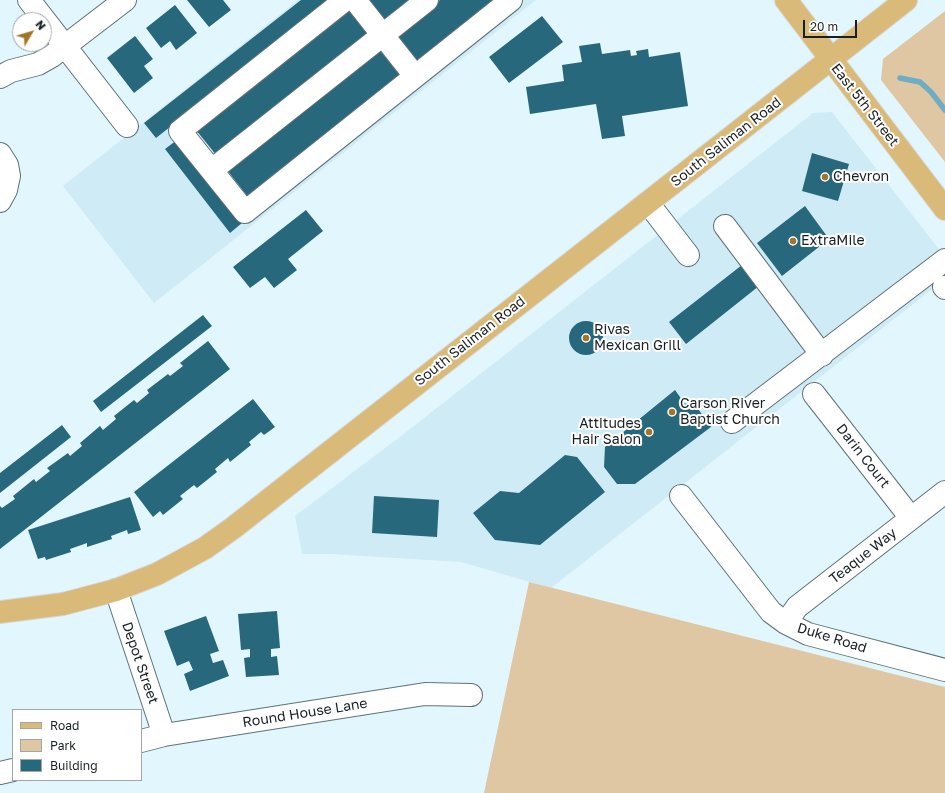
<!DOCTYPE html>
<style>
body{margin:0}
#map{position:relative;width:945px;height:793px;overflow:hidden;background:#e2f6fd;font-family:"Golos Text",sans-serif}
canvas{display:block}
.legend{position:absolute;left:12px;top:709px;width:130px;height:72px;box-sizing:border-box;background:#fff;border:1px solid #a3a6a7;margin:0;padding:5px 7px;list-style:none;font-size:12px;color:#192023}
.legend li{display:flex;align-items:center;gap:8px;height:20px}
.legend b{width:20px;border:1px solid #a3a6a7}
.north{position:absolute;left:12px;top:12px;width:40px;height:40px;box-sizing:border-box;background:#fff;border:1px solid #a3a6a7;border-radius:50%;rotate:52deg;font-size:11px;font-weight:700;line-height:16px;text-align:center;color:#192023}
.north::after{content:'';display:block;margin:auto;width:14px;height:18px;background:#a07525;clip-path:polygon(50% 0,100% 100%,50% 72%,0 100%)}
.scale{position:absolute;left:803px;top:20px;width:54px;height:18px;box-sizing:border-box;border:2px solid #192023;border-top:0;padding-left:5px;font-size:12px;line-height:14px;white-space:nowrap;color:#192023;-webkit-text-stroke:3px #fff;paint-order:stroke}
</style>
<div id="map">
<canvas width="945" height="793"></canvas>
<ul class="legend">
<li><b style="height:5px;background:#daba78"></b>Road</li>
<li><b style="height:11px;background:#dec7a2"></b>Park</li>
<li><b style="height:11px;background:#28687c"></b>Building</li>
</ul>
<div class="north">N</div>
<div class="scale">20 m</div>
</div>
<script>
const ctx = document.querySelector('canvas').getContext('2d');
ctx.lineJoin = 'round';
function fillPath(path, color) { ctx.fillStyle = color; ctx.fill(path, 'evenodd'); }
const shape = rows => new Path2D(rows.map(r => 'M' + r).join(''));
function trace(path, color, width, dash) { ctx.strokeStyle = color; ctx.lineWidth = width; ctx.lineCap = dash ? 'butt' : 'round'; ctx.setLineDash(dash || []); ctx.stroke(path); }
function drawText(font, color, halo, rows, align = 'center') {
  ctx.font = font + ' "Golos Text",sans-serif'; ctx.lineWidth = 4; ctx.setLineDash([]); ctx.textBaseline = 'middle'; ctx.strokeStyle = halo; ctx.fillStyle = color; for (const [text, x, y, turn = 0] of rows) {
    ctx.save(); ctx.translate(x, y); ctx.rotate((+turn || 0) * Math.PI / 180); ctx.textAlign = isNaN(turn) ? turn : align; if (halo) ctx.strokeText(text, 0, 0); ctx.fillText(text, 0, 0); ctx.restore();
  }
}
const built = shape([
 [298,0,536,0,154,303,63,186],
 [832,112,945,257,945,279,551,588,461,562,331,554,302,554,295,516,405,433,813,113]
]);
const green = shape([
 [945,11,945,162,881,80,883,59],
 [529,582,945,687,945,793,484,793]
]);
const stream = shape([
 [900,78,920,82,931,92,945,110]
]);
const building = shape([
 [187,0,223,0,231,10,209,27],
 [301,0,331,0,156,138,144,123],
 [363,0,414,0,382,24],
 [440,0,498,0,416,64,394,36],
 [175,5,197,33,176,50,170,41,161,48,146,28],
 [350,8,371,34,217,156,196,130],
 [542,16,563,42,509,83,489,57],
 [135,36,153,59,144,66,153,78,134,93,107,58],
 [600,43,602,54,630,50,631,56,637,55,636,51,648,49,649,57,680,52,688,106,622,116,625,136,602,139,596,104,530,114,526,87,564,81,562,65,582,62,579,46],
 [382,48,402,74,248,197,227,170],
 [177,140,242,223,230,233,165,149],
 [812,153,849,164,838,201,802,191],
 [805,206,829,239,782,276,757,243],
 [306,210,323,231,288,259,297,270,274,288,265,277,250,288,233,267],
 [742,265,759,286,686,344,669,322],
 [203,315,212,326,101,412,93,401],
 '569 338a17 17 0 1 1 34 0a17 17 0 1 1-34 0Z',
 [208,341,230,369,0,549,0,506,2,508,15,499,13,496,34,479,36,482,50,471,47,468,68,453,70,456,82,446,80,443,100,426,103,430,116,419,114,416,134,400,137,403,149,393,147,390,168,374,170,376,183,366,180,363],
 [675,390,685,404,691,399,711,427,635,484,617,484,604,467,605,447],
 [253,399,275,427,264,435,261,432,249,442,251,445,230,462,228,458,215,469,217,472,197,488,194,485,180,496,183,499,163,515,160,511,153,517,134,492],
 [62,425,71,437,0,493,0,473],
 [565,455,577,457,605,492,540,545,495,540,473,513,500,491,519,493],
 [374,496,439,500,437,537,372,533],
 [130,497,141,530,128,534,127,530,111,536,112,539,87,547,87,543,70,549,71,552,46,560,45,557,38,559,28,530],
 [277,611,280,648,271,649,271,657,277,656,279,675,246,677,244,658,250,657,250,649,241,650,238,614],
 [206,616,219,651,210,654,213,663,223,660,229,676,190,691,184,674,193,670,189,661,177,666,164,631]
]);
const minor = shape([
 [29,0,127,126],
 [345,0,180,131,245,212,511,0],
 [355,0,415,76],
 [0,77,11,71,38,64,52,56,125,0],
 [0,154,7,165,9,176,6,190,0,201],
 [212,170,427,0],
 [648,203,688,255],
 [725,226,822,355],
 [944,287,945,288],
 [814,394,911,518],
 [732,422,945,260],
 [681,496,771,612,786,623,808,634,945,670],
 [116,590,164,735],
 [786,623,797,607,945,492],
 [141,741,164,735,425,694,471,695],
 [0,773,13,770]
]);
const major = shape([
 [786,0,945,209],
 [0,612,63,604,116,590,157,574,205,548,233,528,906,0]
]);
const markers = [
 [825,177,4,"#a07525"],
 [793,241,4,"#a07525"],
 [586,338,4,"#a07525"],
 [672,412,4,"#a07525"],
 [649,432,4,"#a07525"]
];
const streetNames = [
 ["East 5th Street",865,105,52],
 ["South Saliman Road",726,142,-38],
 ["South Saliman Road",470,341,-38],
 ["Darin Court",863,456,52],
 ["Teaque Way",863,556,-38],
 ["Duke Road",832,638,17],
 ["Depot Street",140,663,71],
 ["Round House Lane",305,713,-9]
];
const poiNames = [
 ["Chevron",833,177],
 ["ExtraMile",801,241],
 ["Rivas",594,330],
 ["Mexican Grill",594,346],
 ["Carson River",680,404],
 ["Baptist Church",680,420],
 ["Attitudes",641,424,"right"],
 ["Hair Salon",641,440,"right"]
];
fillPath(built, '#cfebf5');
fillPath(green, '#dec7a2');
trace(stream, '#6eadc3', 5.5);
fillPath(building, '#28687c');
trace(minor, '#607278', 24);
trace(major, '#d6d7d7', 24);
trace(minor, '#fff', 22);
trace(major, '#daba78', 22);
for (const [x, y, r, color] of markers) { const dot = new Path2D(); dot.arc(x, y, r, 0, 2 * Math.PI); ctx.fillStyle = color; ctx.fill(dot); trace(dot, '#fff', 1.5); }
drawText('14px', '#192023', '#fff', streetNames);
drawText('14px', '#192023', '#fff', poiNames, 'left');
</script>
